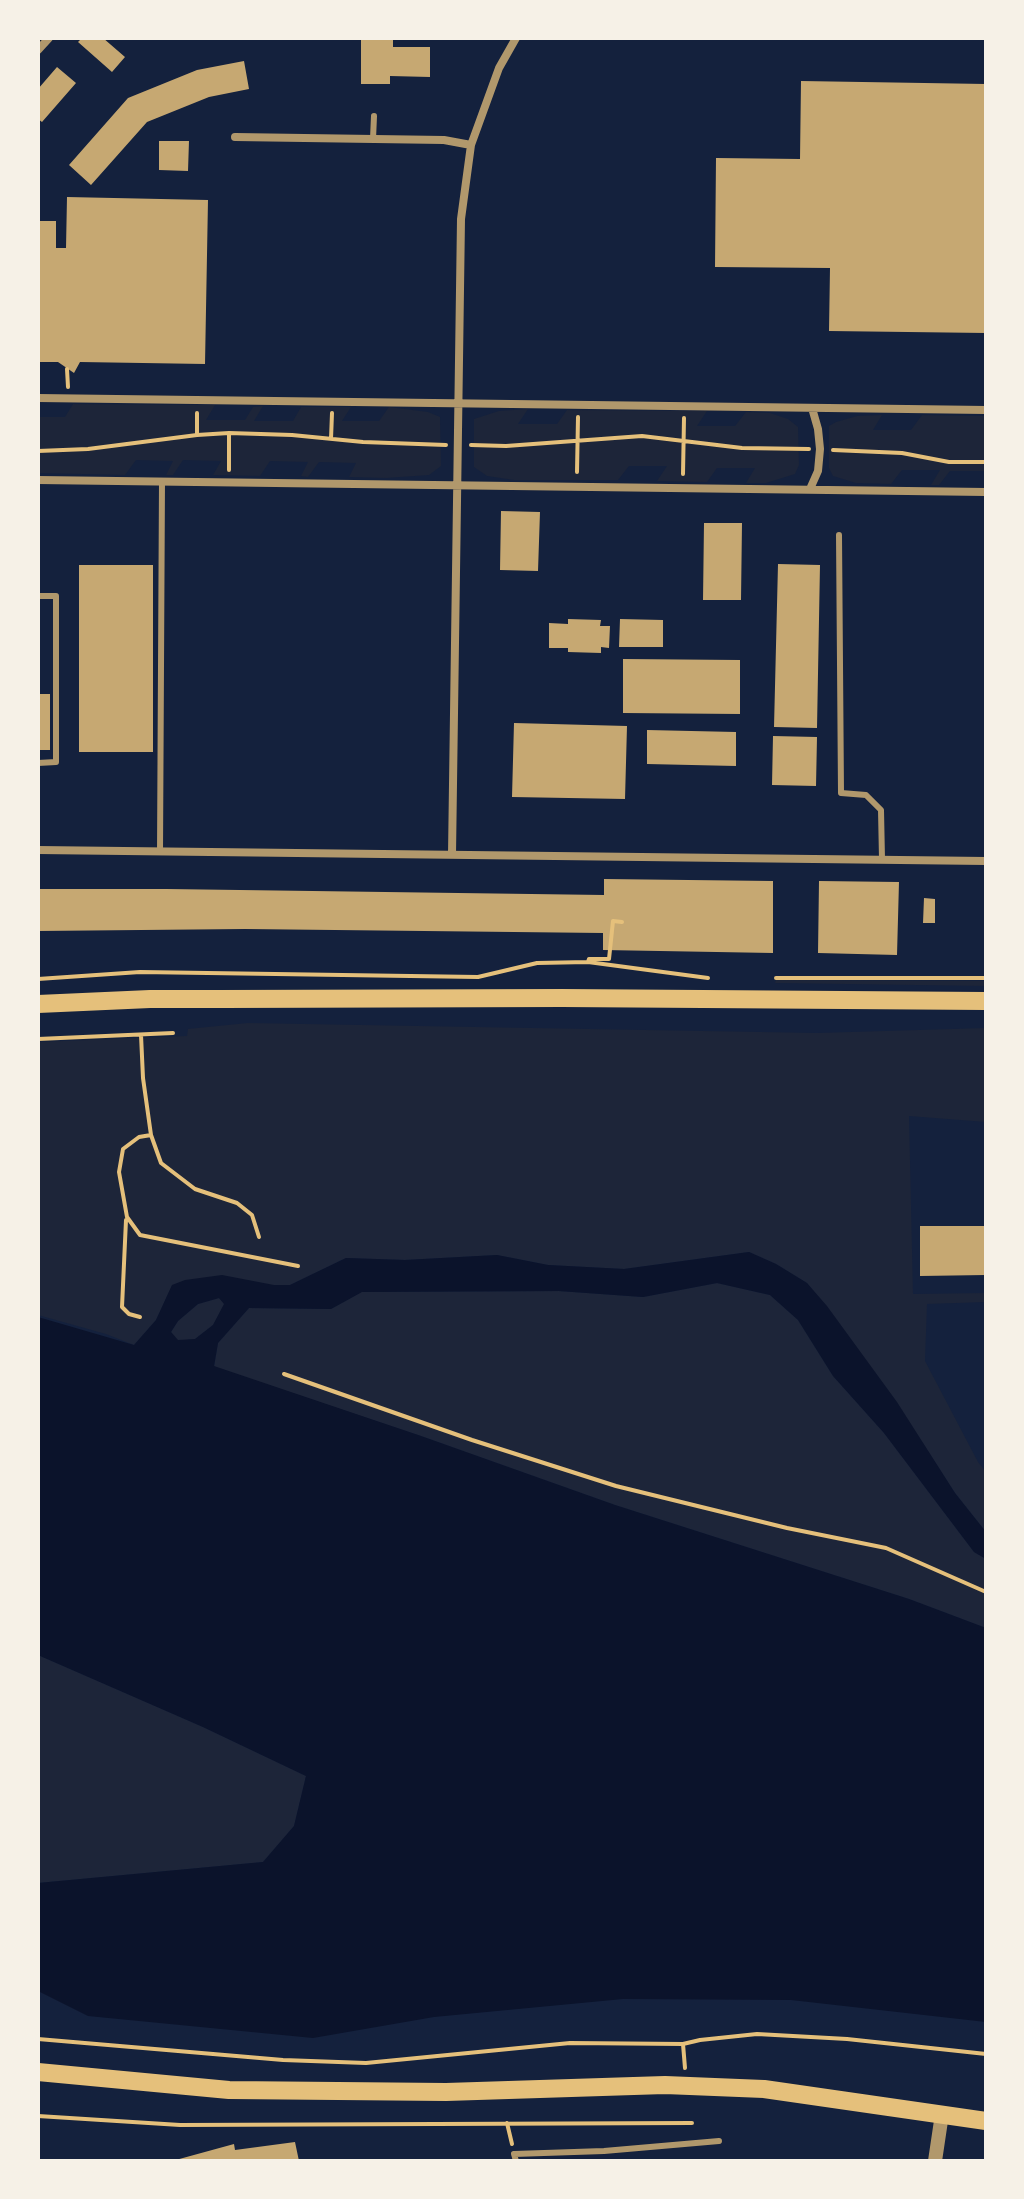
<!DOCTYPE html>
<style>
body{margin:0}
#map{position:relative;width:1024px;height:2199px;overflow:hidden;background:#14213d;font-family:Raleway,sans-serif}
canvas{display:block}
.frame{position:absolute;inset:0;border:40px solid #f6f1e7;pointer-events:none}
</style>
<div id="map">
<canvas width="1024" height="2199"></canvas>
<div class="frame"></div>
</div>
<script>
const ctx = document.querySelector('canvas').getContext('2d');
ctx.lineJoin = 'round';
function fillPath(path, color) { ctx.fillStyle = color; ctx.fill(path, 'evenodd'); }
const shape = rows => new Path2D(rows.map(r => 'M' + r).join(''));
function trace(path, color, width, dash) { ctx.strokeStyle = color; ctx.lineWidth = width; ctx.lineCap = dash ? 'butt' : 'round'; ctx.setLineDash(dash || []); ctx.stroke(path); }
const green = shape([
 [73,404,215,405,206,420,245,420,253,407,263,406,254,421,293,421,301,407,351,407,342,421,379,421,389,407,428,412,440,417,441,466,429,475,386,478,349,477,356,463,319,462,308,477,301,476,308,462,270,461,260,476,213,475,221,461,183,460,173,475,166,475,173,461,136,460,125,475,38,473,38,417,65,417],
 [528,409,518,424,557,424,567,410,707,411,697,426,735,426,746,412,770,413,788,419,798,427,799,465,795,474,766,483,746,483,755,468,717,468,707,482,657,481,667,466,629,466,618,480,514,480,487,476,474,467,474,419,499,411],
 [882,415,873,430,911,430,922,415,986,416,986,471,950,471,939,485,931,485,940,470,902,470,891,484,856,483,833,476,829,468,829,426,836,422,857,416],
 [776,980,986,981,986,986,775,983],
 [248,1023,817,1033,986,1028,986,1122,909,1116,913,1294,986,1293,986,1302,927,1304,925,1361,978,1462,986,1472,986,1532,955,1493,926,1448,807,1283,776,1264,749,1252,624,1269,548,1265,497,1255,405,1260,346,1258,290,1285,172,1286,156,1320,134,1345,106,1334,38,1315,38,1042,187,1036,188,1029],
 [717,1283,770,1295,798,1320,833,1376,884,1433,974,1552,986,1559,986,1628,909,1599,615,1505,421,1436,214,1367,218,1343,249,1308,331,1309,361,1292,559,1291,643,1297],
 [219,1298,225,1304,213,1325,195,1339,178,1341,171,1332,178,1321,198,1304],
 [38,1655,203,1727,306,1776,294,1826,263,1862,38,1883]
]);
const water = shape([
 [749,1252,776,1264,807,1283,827,1306,897,1402,955,1493,986,1532,986,1559,974,1552,884,1433,833,1376,798,1320,770,1295,717,1283,643,1297,559,1291,362,1292,331,1309,249,1308,218,1343,214,1366,421,1436,615,1505,909,1599,986,1628,986,2022,791,2000,623,1999,434,2017,313,2038,88,2016,38,1991,38,1883,263,1862,294,1826,306,1776,203,1727,38,1655,38,1317,134,1345,156,1320,172,1285,185,1280,222,1275,274,1285,290,1285,346,1258,405,1260,497,1255,548,1265,624,1269],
 [219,1298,224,1304,213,1325,195,1339,178,1340,171,1332,178,1321,198,1304]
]);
const building = shape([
 [82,38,103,38,125,57,112,72,78,42],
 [361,38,393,38,393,47,430,47,430,77,390,76,390,84,361,84],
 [244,61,249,89,209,97,147,122,91,185,69,165,128,98,197,70],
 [57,67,76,83,42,122,38,119,38,89],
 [801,81,986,84,986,333,829,331,830,268,715,267,716,158,800,159],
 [159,141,189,141,188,171,159,170],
 [67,197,208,200,205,364,80,362,74,373,58,362,38,362,38,221,56,221,56,248,66,248],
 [501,511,540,512,538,571,500,570],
 [704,523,742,523,741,600,703,600],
 [778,564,820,565,817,728,774,727],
 [79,565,153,565,153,752,79,752],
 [568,619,601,620,600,626,610,626,609,648,601,647,601,653,568,652,568,648,549,648,549,623,568,624],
 [620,619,663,620,663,647,619,647],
 [623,659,740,660,740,714,623,713],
 [38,694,50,694,50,750,38,750],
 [514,723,627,726,625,799,512,797],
 [647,730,736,732,736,766,647,764],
 [773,736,817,737,816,786,772,785],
 [604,879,773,881,773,953,603,950,603,933,245,929,38,931,38,889,167,889,604,895],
 [819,881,899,882,897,955,818,953],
 [924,898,935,899,935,923,923,923],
 [920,1226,985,1226,986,1275,920,1276],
 [295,2142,299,2161,172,2161,234,2144,235,2150]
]);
const path = shape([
 [67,369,68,387],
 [197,435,197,413],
 [331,439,332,413],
 [471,445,506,446,642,436,742,448,809,449],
 [833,450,902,453,949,462,986,462],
 [38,451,88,449,197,435,229,433,292,435,363,442,446,445],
 [229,470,229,433],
 [577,472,578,417],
 [683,474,684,418],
 [588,962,589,959,609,959,613,921,622,922],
 [776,978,986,978],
 [38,979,140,972,478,977,537,963,588,962,708,978],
 [141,1035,143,1078,151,1135,161,1163,195,1189,237,1203,252,1215,259,1237],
 [38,1039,173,1033],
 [151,1135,139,1137,123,1149,119,1172,127,1217,140,1235,298,1266],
 [126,1220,122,1307,129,1314,140,1317],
 [284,1374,472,1440,616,1486,787,1528,886,1548,986,1592],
 [38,2039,283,2060,366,2063,570,2043,683,2044,700,2040,757,2034,847,2039,986,2054],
 [683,2044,685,2068],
 [38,2116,180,2125,692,2123],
 [507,2123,512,2144]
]);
const service = shape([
 [373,139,374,116],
 [839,535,841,793,866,795,881,810,882,859],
 [38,596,56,596,56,762,38,763],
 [160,852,162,481],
 [516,2161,514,2154,604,2151,719,2141]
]);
const minor = shape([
 [38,50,49,38],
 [235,137,444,140,471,145,461,219,452,854],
 [471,145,499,68,516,38],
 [38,398,986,410],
 [38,480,986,492],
 [810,489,818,471,820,449,818,429,812,408],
 [38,850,986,861]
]);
const tertiary = shape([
 [935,2161,942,2114]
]);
const primary = shape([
 [38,1004,150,999,222,999,562,998,986,1001],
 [38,2072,229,2090,446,2092,665,2085,764,2089,986,2121]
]);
fillPath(green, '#1d2539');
fillPath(water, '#0b132b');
fillPath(building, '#c6a872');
trace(path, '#e5c07b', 4);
trace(service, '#b1986c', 6);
trace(minor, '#b1986c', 8);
trace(tertiary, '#b1986c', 14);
trace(primary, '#e5c07b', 18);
</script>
